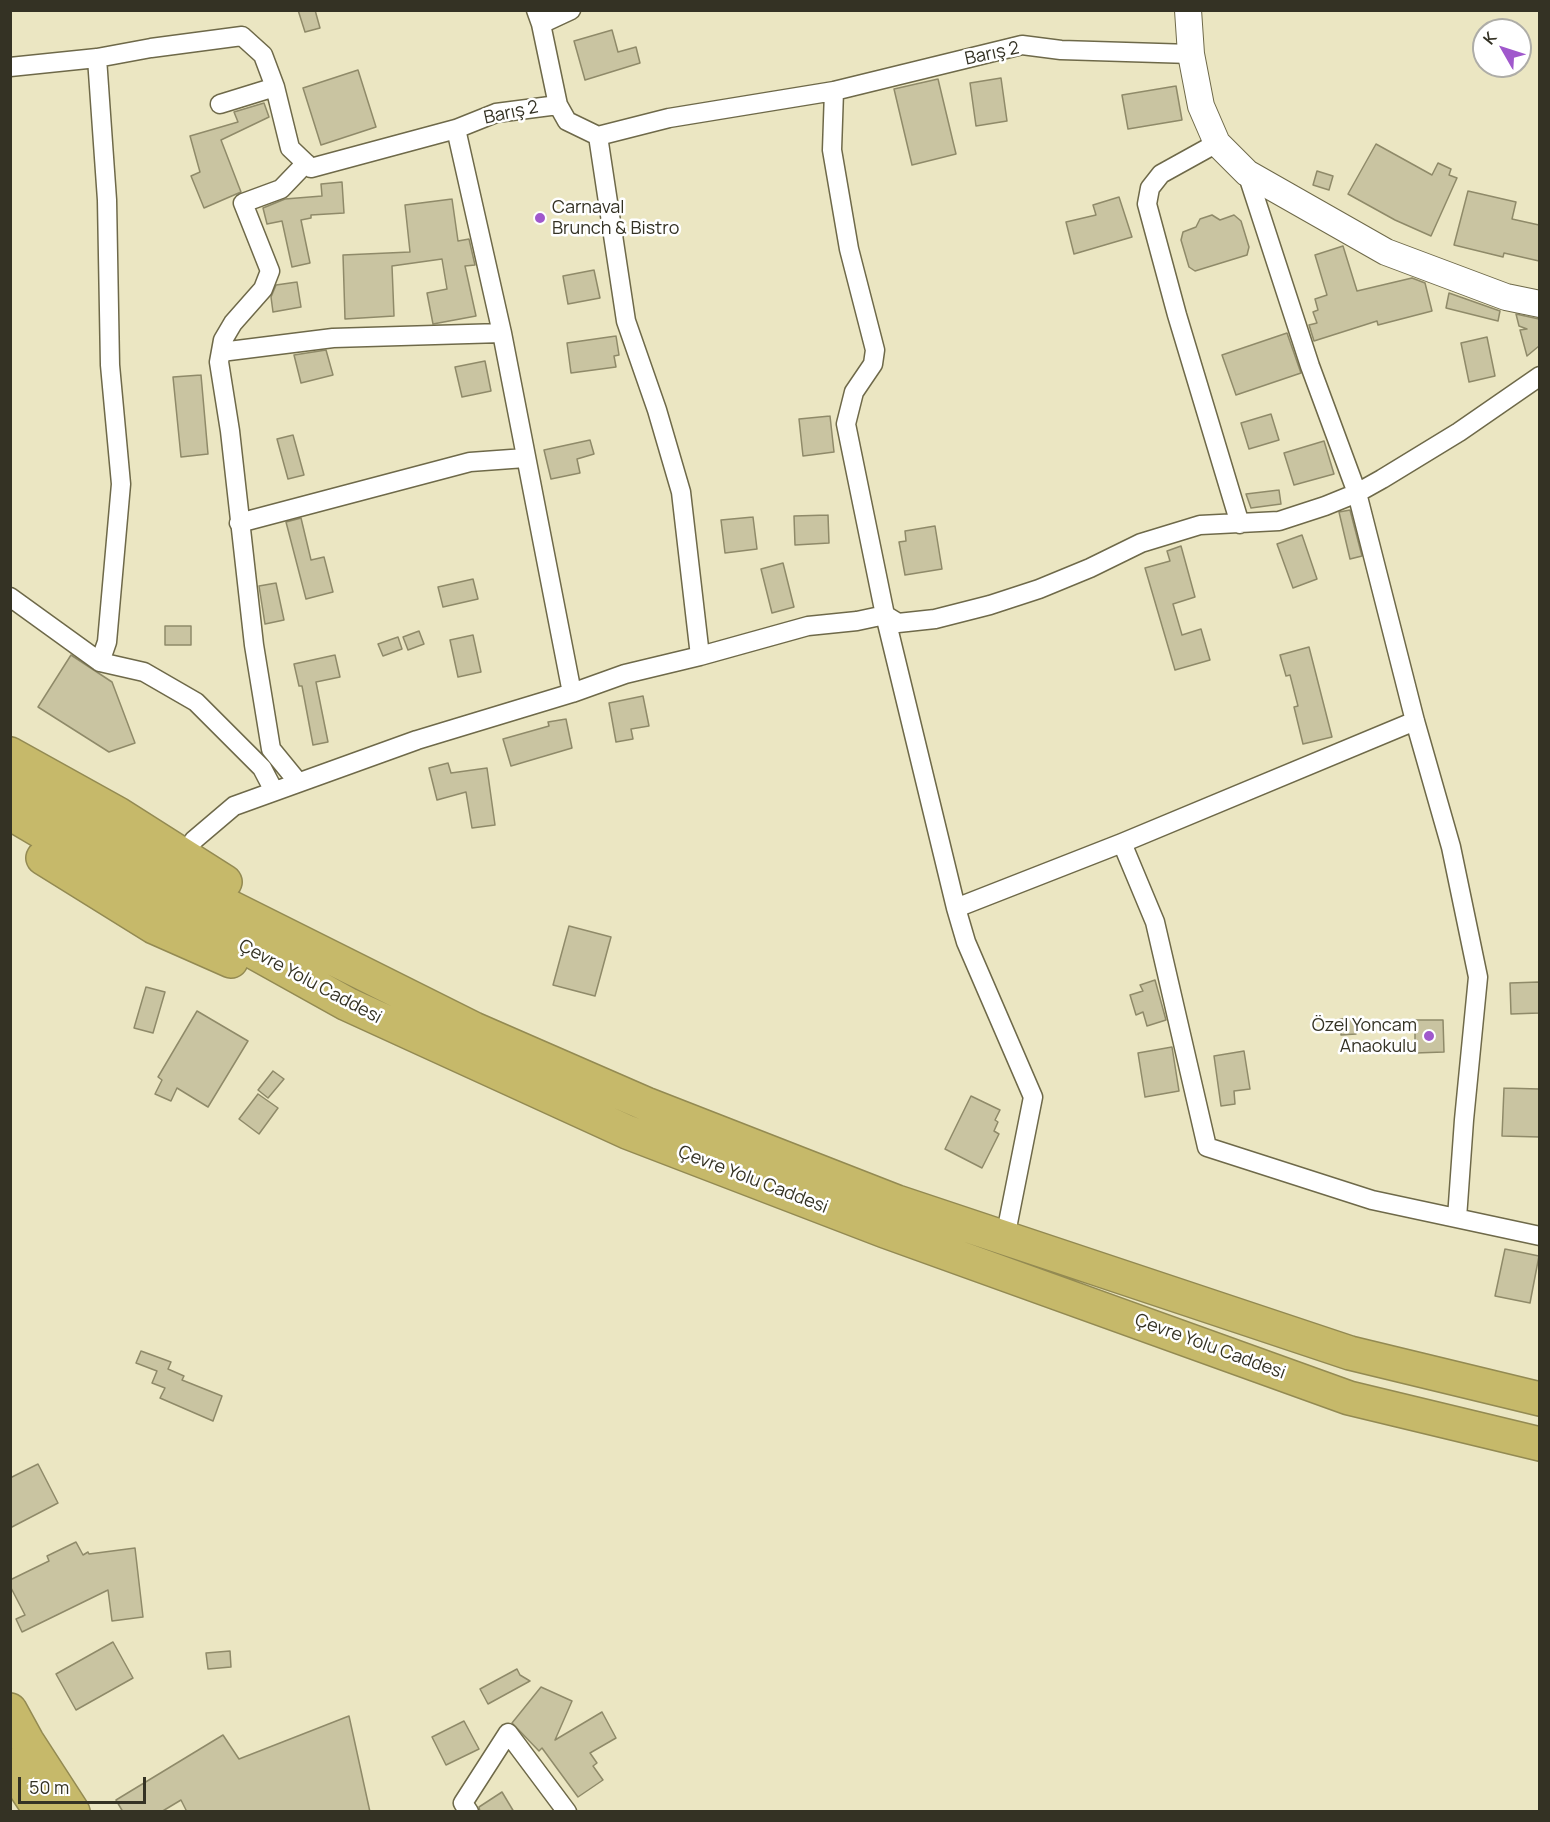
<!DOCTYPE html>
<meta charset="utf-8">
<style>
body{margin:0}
#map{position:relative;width:1550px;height:1822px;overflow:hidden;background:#ebe6c2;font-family:Manrope,sans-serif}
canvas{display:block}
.frame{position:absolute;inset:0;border:12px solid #343224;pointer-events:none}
.north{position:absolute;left:1472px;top:18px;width:60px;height:60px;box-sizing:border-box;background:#fff;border:2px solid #aeada7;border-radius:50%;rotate:309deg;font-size:16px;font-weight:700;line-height:24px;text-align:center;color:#343224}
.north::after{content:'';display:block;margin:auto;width:21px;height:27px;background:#a058cc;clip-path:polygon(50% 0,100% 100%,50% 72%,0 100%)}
.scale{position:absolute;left:18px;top:1777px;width:128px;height:27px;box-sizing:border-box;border:3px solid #343224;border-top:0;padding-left:8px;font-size:18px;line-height:21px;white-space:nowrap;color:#343224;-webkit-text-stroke:4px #fff;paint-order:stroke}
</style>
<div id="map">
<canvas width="1550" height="1822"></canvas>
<div class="frame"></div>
<div class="north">K</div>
<div class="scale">50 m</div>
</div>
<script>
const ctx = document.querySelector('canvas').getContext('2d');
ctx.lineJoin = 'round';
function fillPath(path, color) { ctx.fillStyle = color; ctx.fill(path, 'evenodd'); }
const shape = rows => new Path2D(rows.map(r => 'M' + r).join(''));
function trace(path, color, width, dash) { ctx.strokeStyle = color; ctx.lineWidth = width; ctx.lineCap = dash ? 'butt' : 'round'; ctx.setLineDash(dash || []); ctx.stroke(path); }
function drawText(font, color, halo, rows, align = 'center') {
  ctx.font = font + ' Manrope,sans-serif'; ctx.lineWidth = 5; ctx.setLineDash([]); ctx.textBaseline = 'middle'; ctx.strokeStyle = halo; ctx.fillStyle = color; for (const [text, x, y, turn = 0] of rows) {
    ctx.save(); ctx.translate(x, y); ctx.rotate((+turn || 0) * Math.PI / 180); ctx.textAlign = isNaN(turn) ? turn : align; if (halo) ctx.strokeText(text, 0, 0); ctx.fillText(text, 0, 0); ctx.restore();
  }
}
const building = shape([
 [298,10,315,10,320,28,305,32,298,10],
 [612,30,618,52,636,47,640,63,585,80,574,41,612,30],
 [358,70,376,127,321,145,303,88,358,70],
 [1001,78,1007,121,976,126,970,83,1001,78],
 [938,79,956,154,912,165,894,89,938,79],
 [1176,86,1182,120,1128,129,1122,95,1176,86],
 [264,103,269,117,221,140,241,192,204,208,191,176,200,172,190,136,238,122,234,112,264,103],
 [1376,144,1432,175,1438,163,1451,169,1449,175,1457,178,1431,236,1395,220,1348,194,1376,144],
 [1317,171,1333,176,1329,190,1313,185,1317,171],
 [342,182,344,213,311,215,311,218,301,220,310,263,292,267,282,221,267,224,263,208,285,199,322,196,321,184,342,182],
 [1468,191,1516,202,1512,219,1539,225,1539,261,1504,253,1503,257,1454,245,1468,191],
 [1119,197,1132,237,1074,254,1066,222,1096,215,1093,205,1119,197],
 [452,199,458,241,469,239,475,265,465,266,476,316,433,324,427,293,447,289,442,259,392,266,394,316,345,319,343,255,410,252,405,205,452,199],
 [1212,215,1220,220,1234,215,1241,221,1249,247,1247,255,1195,271,1189,267,1181,240,1183,232,1196,227,1200,219,1212,215],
 [1343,246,1357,291,1412,278,1425,283,1432,311,1378,325,1377,321,1314,341,1309,325,1317,323,1313,312,1318,310,1315,299,1327,295,1315,255,1343,246],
 [594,270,600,298,568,304,563,276,594,270],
 [297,282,301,307,273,312,271,297,276,285,297,282],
 [1449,293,1500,311,1498,321,1446,308,1449,293],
 [1516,314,1539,319,1539,346,1527,356,1520,330,1527,329,1519,326,1516,314],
 [1287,333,1301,373,1236,395,1222,355,1287,333],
 [616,336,619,355,614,356,616,367,571,373,567,343,616,336],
 [1487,337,1495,376,1469,382,1461,343,1487,337],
 [326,350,333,375,301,383,294,355,326,350],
 [485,361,491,391,462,397,455,367,485,361],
 [201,375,208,454,181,457,173,377,201,375],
 [1271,414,1279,440,1249,449,1241,423,1271,414],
 [830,416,834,452,803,456,799,419,830,416],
 [293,435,304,475,288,479,277,439,293,435],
 [590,440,594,454,577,459,580,473,551,479,544,450,590,440],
 [1324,441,1334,474,1294,485,1284,453,1324,441],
 [1279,490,1281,504,1251,508,1246,494,1279,490],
 [1350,510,1362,556,1350,559,1339,512,1350,510],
 [828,515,829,543,795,545,794,516,828,515],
 [753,517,757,549,725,553,721,520,753,517],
 [301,518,311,560,324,557,333,592,306,599,286,522,301,518],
 [935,526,942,569,905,575,899,542,906,541,905,531,935,526],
 [1302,535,1317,579,1293,588,1277,544,1302,535],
 [1181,546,1195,597,1173,604,1182,635,1201,629,1210,660,1175,670,1145,568,1170,561,1167,551,1181,546],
 [783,563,794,607,772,613,761,569,783,563],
 [473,579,478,599,443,607,438,587,473,579],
 [276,583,284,620,265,624,259,586,276,583],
 [165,626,191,626,191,645,165,645,165,626],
 [419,631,424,644,408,650,403,637,419,631],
 [473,635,481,672,458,677,450,640,473,635],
 [398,637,402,649,383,656,378,644,398,637],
 [1309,647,1332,737,1303,744,1294,707,1298,706,1290,675,1286,676,1280,655,1309,647],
 [71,655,112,682,135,743,109,752,38,707,71,655],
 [335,655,340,677,316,682,328,742,313,745,302,686,299,686,294,664,335,655],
 [643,696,649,726,631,729,633,739,616,742,609,703,643,696],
 [566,719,572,748,511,766,503,739,549,726,548,722,566,719],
 [448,763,451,773,487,768,495,825,472,828,466,792,437,800,429,768,448,763],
 [569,926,611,937,595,996,553,985,569,926],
 [1155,980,1166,1020,1147,1026,1143,1012,1136,1015,1130,995,1143,991,1140,985,1155,980],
 [1539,982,1539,1013,1511,1014,1510,983,1539,982],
 [146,987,165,992,153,1033,134,1028,146,987],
 [197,1011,248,1041,208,1107,177,1088,171,1101,155,1094,162,1080,158,1077,197,1011],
 [1355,1018,1356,1034,1341,1035,1340,1019,1355,1018],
 [1415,1020,1443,1020,1444,1052,1415,1053,1415,1020],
 [1172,1047,1179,1091,1145,1097,1138,1053,1172,1047],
 [1244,1051,1250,1089,1234,1091,1235,1104,1221,1106,1214,1056,1244,1051],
 [273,1071,284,1079,268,1098,258,1090,273,1071],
 [1504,1088,1539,1089,1539,1137,1502,1136,1504,1088],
 [258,1094,278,1108,259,1134,239,1119,258,1094],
 [971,1096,1000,1110,995,1120,998,1122,994,1131,999,1134,982,1168,945,1149,971,1096],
 [1505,1249,1539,1256,1530,1303,1495,1296,1505,1249],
 [141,1351,171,1362,168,1369,184,1376,182,1380,222,1396,213,1421,160,1398,165,1388,152,1383,157,1371,136,1363,141,1351],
 [38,1464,58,1503,10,1528,10,1478,38,1464],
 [76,1542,83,1555,88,1552,89,1554,135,1548,143,1617,112,1621,108,1590,22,1632,16,1619,25,1615,10,1586,10,1580,49,1561,47,1556,76,1542],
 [113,1642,133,1678,76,1710,56,1674,113,1642],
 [230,1651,231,1667,208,1669,206,1653,230,1651],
 [517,1669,520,1675,530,1681,488,1704,480,1689,517,1669],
 [541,1687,572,1701,555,1740,602,1712,616,1738,590,1753,597,1763,593,1766,603,1780,578,1797,542,1748,539,1751,512,1723,541,1687],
 [349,1716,370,1812,187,1812,181,1800,161,1812,123,1812,116,1800,223,1735,239,1759,349,1716],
 [464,1721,479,1749,446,1765,432,1737,464,1721],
 [502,1792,514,1812,480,1812,479,1807,502,1792]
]);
const street = shape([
 [536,10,541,24,558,105],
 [541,24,571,10],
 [97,58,107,200,110,365,121,484,107,642,100,662],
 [10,67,97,58,151,48,242,36,263,55,275,87,290,148,311,168,456,129,496,113,558,105,567,121,598,136,669,118,834,91,1022,45,1061,50,1191,54],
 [834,91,832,150,849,249,875,350,873,364,854,392,846,424,885,615,956,908,966,942,1033,1097,1005,1238],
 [220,104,275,87],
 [456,129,502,333,572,693],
 [598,136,626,321,657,410,681,492,700,656],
 [1217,143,1161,174,1150,188,1147,204,1177,315,1240,524],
 [1247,173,1310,366,1357,493,1415,721,1451,847,1478,977,1464,1120,1457,1218],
 [221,352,333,338,502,333],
 [239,523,470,462,525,458],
 [10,597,100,662,144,672,196,702,262,768,274,791],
 [298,782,271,749,254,645,230,431,219,362,223,340,233,323,263,289,270,271,243,203,281,189,306,163],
 [1122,843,1155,922,1207,1147,1372,1200,1540,1236],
 [183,856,194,840,234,806,417,740,572,693,625,674,700,656,808,626,857,621,885,615,898,623,935,619,990,605,1039,589,1090,568,1141,543,1200,525,1279,521,1325,506,1357,493,1382,479,1459,432,1540,376],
 [956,908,1122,843,1415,721],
 [469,1812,463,1803,508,1733,567,1812]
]);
const secondary = shape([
 [1188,10,1191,54,1201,106,1217,143,1247,173,1386,252,1506,297,1540,304]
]);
const highway = shape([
 [10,754,118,814,225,882],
 [10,786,192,888,474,1029,646,1104,897,1202,1350,1353,1540,1399],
 [10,813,110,872,347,1004,627,1132,885,1231,1349,1398,1540,1444],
 [43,858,154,927,231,961],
 [10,1710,27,1741,73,1812],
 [10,1765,41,1812]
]);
const markers = [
 [540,218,6,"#a058cc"],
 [1429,1036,6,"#a058cc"]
];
const streetNames = [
 ["Barış 2",992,54,-12],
 ["Barış 2",511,113,-12],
 ["Çevre Yolu Caddesi",310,982,28],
 ["Çevre Yolu Caddesi",753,1180,21],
 ["Çevre Yolu Caddesi",1210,1347,20]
];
const poiNames = [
 ["Carnaval",552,208],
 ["Brunch & Bistro",552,229],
 ["Özel Yoncam",1417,1026,"right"],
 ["Anaokulu",1417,1047,"right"]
];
fillPath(building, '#c9c4a1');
trace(building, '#8f8a69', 1.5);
trace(street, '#6e6949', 21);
trace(secondary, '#6e6949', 28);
trace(highway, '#938a52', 36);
trace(street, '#fff', 18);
trace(secondary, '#fff', 26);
trace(highway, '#c6b96a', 33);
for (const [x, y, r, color] of markers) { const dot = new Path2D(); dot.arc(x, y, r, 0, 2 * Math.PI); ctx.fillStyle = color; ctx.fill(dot); trace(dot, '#fff', 2); }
drawText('18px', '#343224', '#fff', streetNames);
drawText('18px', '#343224', '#fff', poiNames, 'left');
</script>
